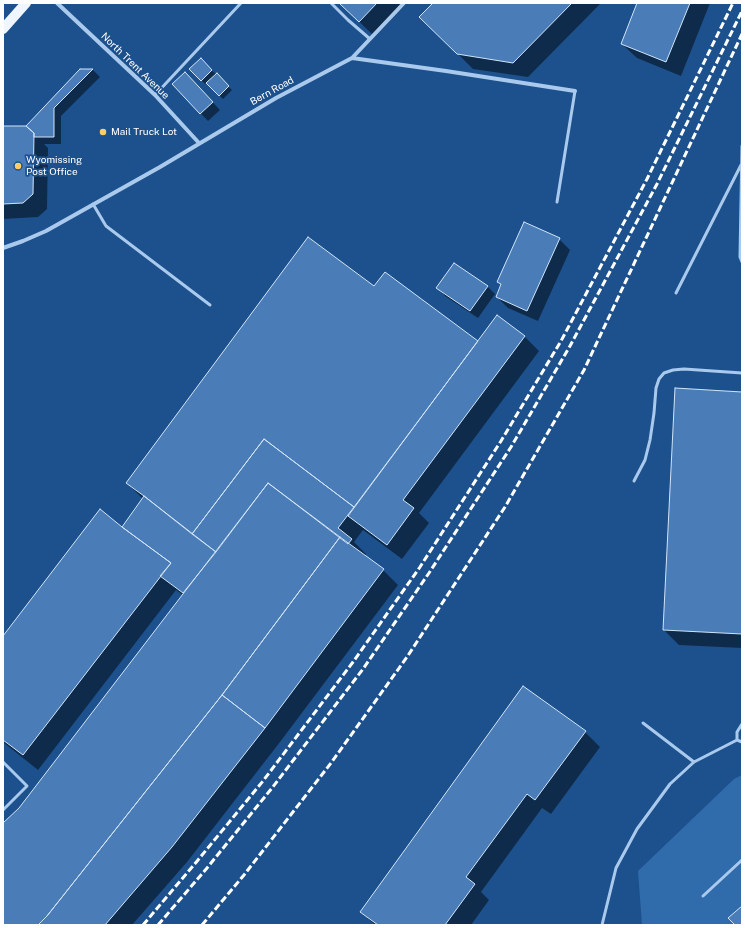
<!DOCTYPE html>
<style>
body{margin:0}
#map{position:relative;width:745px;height:928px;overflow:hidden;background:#1d518d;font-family:"Public Sans",sans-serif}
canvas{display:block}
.frame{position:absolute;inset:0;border:4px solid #fff;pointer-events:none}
</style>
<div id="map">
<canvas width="745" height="928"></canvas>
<div class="frame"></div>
</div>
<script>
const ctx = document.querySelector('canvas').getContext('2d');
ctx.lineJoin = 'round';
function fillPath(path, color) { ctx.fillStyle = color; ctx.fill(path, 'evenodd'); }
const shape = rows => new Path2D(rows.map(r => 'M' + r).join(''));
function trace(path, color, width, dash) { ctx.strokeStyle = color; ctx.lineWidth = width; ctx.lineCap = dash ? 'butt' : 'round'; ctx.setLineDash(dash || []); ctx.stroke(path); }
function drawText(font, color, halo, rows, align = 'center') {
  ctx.font = font + ' "Public Sans",sans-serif'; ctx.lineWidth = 3.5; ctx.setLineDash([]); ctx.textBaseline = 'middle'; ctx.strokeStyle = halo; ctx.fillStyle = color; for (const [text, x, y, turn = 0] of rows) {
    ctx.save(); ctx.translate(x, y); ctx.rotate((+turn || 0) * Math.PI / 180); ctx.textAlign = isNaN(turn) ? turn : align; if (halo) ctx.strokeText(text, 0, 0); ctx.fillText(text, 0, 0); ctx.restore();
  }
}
const green = shape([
 [742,775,742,925,642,925,638,871,734,779]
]);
const shadow = shape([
 [340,3,407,3,374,36],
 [434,3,601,3,528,77,473,69,421,17],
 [638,3,710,3,681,76,637,58,622,44],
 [201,60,232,90,223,99,206,83,205,84,191,69],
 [80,70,93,70,100,77,61,116,61,144,44,144,48,148,47,209,38,217,3,219,3,127,27,127],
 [185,73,220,110,208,121,173,84],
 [559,239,570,250,538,321,508,308,497,297,502,285,498,281],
 [487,286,495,294,478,318,445,296,438,288],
 [375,287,478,342,497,316,525,337,539,351,419,513,429,523,402,559,363,530,354,542,366,554,364,557,383,570,398,585,280,742,187,862,132,925,3,925,3,824,20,808,183,595,176,590,38,770,3,742,3,638,122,528,143,499,127,483],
 [742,392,742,648,679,645,664,630],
 [585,732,600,747,551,814,542,808,481,892,489,900,471,925,375,925,361,912]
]);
const building = shape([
 [339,3,377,3,359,22,339,3],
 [433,3,572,3,513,63,457,54,419,17,433,3],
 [637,3,690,3,666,62,621,44,637,3],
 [201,58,212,70,201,81,189,69,201,58],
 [80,69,93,69,54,108,54,137,34,137,34,133,26,126,80,69],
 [185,72,213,102,200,114,172,84,185,72],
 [217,73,229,86,219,96,206,83,217,73],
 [3,126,26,126,34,133,33,194,23,203,3,204,3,126],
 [524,222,560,238,527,311,496,297,501,284,497,282,524,222],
 [308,237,374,286,385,272,478,341,354,507,264,439,192,534,144,496,126,483,308,237],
 [454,263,488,286,470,311,436,288,454,263],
 [497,315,525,336,403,500,414,508,387,545,348,516,497,315],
 [675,388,742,392,742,634,663,630,675,388],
 [264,439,354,507,338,528,352,539,348,544,268,483,216,552,192,534,264,439],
 [268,483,340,537,222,695,47,916,38,925,3,925,3,823,19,808,268,483],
 [144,496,216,552,183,593,160,576,171,563,122,527,144,496],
 [100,509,122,527,171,563,23,755,3,740,3,636,100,509],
 [340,537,384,569,265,728,222,695,340,537],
 [523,686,586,731,535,800,527,794,466,877,475,884,445,925,378,925,360,912,523,686],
 [222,695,265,728,172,847,105,925,38,925,47,916,222,695],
 [742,906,742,925,735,925,728,918,742,906]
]);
const service = shape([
 [331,3,348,20,370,39],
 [155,95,241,3],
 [742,146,740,257,742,262],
 [557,202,575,91],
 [93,204,106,226,210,305],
 [676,293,741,165],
 [634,481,645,460,650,440,654,413,656,388,659,379,664,373,673,370,684,369,742,373],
 [643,723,694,762],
 [737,740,737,732,742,724],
 [3,762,27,786,3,810],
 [703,896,742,860],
 [602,925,616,868,637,829,670,784,694,762,737,740,742,742]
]);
const minor = shape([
 [57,3,155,95,199,143],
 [352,58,404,3],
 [3,248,23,241,46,231,160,167,276,98,352,58,446,71,575,91]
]);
const primary = shape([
 [3,29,26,3]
]);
const rail = shape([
 [143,925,198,860,263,781,353,662,420,567,501,441,561,341,647,179,733,3],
 [158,925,207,868,272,788,363,669,429,573,511,447,570,346,657,184,742,11],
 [202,925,244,875,331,763,407,657,505,507,584,370,742,34]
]);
const markers = [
 [103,132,4,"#fdce68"],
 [18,166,4,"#fdce68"]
];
const streetNames = [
 ["North Trent Avenue",135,66,44],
 ["Bern Road",272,91,-29]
];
const poiNames = [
 ["Mail Truck Lot",111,132],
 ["Wyomissing",26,160],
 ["Post Office",26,172]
];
fillPath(green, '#306bab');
fillPath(shadow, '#0007');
fillPath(building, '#4a7db7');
trace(building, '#d0e4f9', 1);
trace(service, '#aacaed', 3);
trace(minor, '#aacaed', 4);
trace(primary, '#f0f6ff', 10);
trace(rail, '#fff', 3, [7, 3]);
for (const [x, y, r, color] of markers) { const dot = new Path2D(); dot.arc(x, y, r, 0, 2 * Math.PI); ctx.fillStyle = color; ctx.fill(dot); trace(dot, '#1d518d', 1.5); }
drawText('10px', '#fff', '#1d518d', streetNames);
drawText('10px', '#fff', '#1d518d', poiNames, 'left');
</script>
